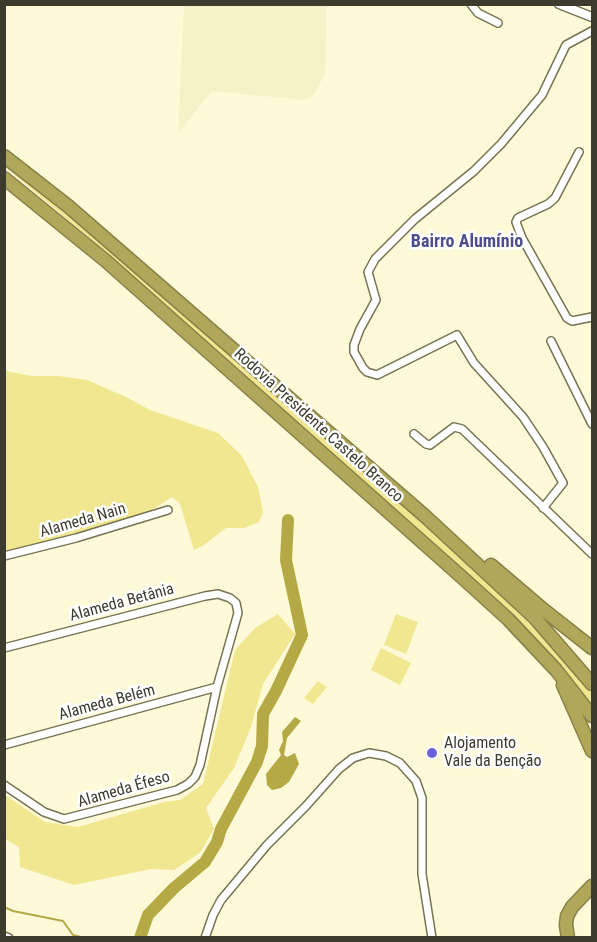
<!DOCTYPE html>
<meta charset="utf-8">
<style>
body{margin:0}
#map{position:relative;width:597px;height:942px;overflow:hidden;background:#fefad7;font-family:"Roboto Condensed",sans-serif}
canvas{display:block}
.frame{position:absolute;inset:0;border:6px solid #3d3b2d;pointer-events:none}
</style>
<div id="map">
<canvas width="597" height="942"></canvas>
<div class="frame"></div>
</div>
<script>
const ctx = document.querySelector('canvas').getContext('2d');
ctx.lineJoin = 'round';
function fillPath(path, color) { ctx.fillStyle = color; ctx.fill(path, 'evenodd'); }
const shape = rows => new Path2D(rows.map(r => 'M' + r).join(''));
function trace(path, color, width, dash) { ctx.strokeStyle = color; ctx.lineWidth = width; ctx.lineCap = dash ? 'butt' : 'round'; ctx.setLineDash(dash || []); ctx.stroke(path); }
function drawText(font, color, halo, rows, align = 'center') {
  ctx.font = font + ' "Roboto Condensed",sans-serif'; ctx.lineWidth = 5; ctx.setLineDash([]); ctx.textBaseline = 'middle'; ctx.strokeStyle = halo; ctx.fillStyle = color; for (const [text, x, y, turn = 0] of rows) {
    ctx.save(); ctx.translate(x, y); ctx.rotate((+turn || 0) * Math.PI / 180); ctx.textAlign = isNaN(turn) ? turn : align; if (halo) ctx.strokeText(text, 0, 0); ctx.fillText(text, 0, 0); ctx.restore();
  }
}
const built = shape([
 [184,5,327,5,325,74,314,94,304,100,212,91,178,133]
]);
const green = shape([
 [4,161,147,281,457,553,528,618,592,693,592,709,361,481,110,255,5,167],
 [4,369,10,372,32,376,59,376,87,380,126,397,150,410,218,433,242,456,258,487,263,512,259,522,244,528,226,528,204,545,194,550,180,504,172,497,141,517,5,552],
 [278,614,295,634,263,684,251,727,234,768,206,808,214,829,200,853,174,870,151,869,74,885,20,867,19,847,5,839,5,795,45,822,78,827,164,802,180,800,203,784,235,650,255,628],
 [396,614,418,622,406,654,384,645],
 [381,648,411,663,400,685,371,670],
 [318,681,327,687,313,704,304,698]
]);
const water = shape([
 [295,717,301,721,287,738,284,755,287,757,295,753,299,764,289,782,281,788,272,790,267,785,266,774,281,755,279,750,283,741,282,732]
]);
const stream = shape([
 [4,907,13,911,63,921,73,935,85,938]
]);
const river = shape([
 [140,938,148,915,174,888,205,862,217,842,221,829,257,762,262,746,263,714,276,691,302,635,286,560,288,520]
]);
const minor = shape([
 [471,4,478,13,498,23],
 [579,152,555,198,548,204,518,218,516,222,522,238,567,318,572,321,592,317],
 [551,341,592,424],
 [414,434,426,444,430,445,454,427,462,429,592,554],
 [543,508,563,483,543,447,523,417,474,363,457,335,377,375,367,372,363,368,354,352,354,345,360,329,376,300,368,272,375,259,415,219,474,171,501,144,542,95,566,45,592,31],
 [4,556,76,538,168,510],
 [4,648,205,596,218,594,230,598,236,603,238,613,217,687,200,765,195,777,188,784,177,790,64,819,44,812,4,785],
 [4,745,217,687],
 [4,936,9,938],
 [205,938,213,915,221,900,267,845,306,806,339,769,353,758,369,753,386,756,400,763,416,781,422,798,422,874,432,938]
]);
const tertiary = shape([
 [559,4,592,17]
]);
const motorway = shape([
 [4,156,68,206,426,517,535,618,592,684],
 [4,178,106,261,465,580,508,619,556,670,592,716],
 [491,565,545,611,592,648],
 [563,685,592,751],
 [568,938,566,925,567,916,572,907,592,886]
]);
const markers = [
 [432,753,6,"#6a61db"]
];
const streetNames = [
 ["Rodovia Presidente Castelo Branco",318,426,42],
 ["Alameda Nain",83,521,-16],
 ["Alameda Betânia",122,603,-15],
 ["Alameda Belém",107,703,-15],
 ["Alameda Éfeso",124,790,-16]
];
const poiNames = [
 ["Alojamento",444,744],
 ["Vale da Benção",444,762]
];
const neighbourhoodNames = [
 ["Bairro Alumínio",467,242]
];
fillPath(built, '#f6f2c7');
fillPath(green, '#f1e791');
fillPath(water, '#b5a946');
trace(stream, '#b5a946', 2);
trace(river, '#b5a946', 12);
trace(minor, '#767353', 10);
trace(tertiary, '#767353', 11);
trace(motorway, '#88814a', 15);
trace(minor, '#fff', 7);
trace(tertiary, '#fff', 8);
trace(motorway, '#b1a75a', 12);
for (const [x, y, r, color] of markers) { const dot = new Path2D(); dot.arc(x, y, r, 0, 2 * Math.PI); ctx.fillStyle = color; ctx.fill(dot); trace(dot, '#fff', 2); }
drawText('16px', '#3d3b2d', '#fff', streetNames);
drawText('16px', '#3d3b2d', '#fff', poiNames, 'left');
drawText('bold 18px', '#4f4e8d', '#fff', neighbourhoodNames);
</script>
